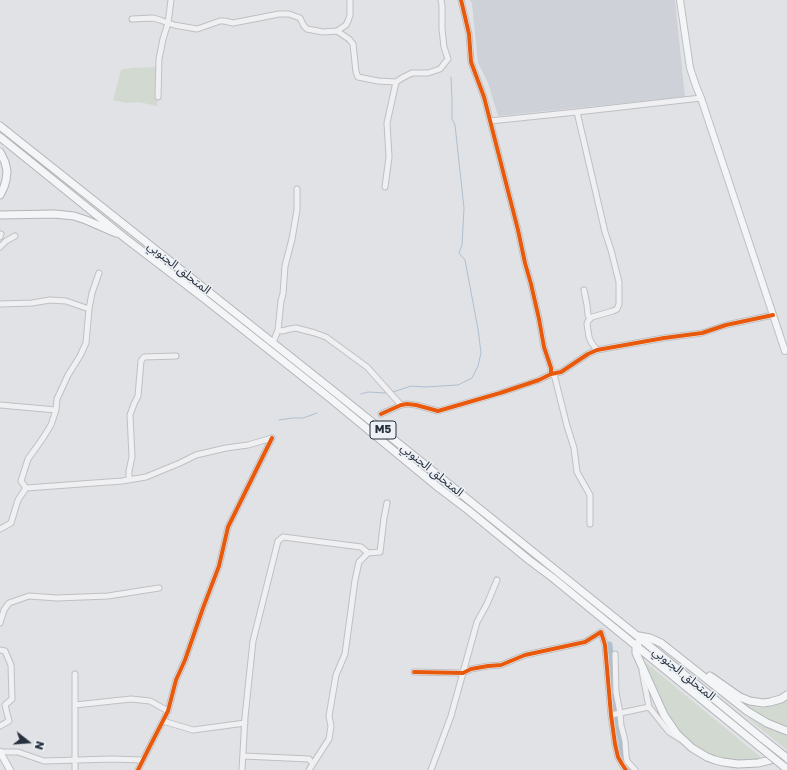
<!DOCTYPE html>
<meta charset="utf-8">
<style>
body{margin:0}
#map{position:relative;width:787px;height:770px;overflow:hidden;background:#e0e2e5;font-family:"Golos Text",sans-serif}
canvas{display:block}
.north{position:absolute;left:8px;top:722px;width:40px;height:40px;-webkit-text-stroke:3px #edf1f5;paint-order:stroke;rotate:107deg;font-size:11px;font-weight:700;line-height:16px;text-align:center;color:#27303e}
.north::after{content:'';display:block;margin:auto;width:14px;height:18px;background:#27303e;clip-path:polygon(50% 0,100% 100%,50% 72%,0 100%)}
</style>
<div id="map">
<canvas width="787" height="770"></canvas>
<div class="north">N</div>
</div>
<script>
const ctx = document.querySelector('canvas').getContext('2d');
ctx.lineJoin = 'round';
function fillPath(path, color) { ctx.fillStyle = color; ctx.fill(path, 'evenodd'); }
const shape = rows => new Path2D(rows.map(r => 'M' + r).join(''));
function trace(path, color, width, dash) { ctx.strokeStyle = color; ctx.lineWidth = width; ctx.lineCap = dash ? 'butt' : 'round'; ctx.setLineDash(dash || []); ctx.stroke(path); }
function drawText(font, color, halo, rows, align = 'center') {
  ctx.font = font + ' "Golos Text","Noto Sans Arabic",sans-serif'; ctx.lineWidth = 3; ctx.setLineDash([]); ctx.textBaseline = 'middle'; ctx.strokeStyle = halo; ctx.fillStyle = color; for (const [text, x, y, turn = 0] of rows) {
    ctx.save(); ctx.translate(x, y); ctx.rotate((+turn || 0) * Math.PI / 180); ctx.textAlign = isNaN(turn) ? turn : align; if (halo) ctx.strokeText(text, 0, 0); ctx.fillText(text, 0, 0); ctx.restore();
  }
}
const built = shape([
 [470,0,675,0,685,97,498,116,488,83,478,63,472,4]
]);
const green = shape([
 [159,67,157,106,139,102,127,103,113,100,121,70,132,68],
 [645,662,764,760,745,762,728,760,712,756,695,747,680,732,672,722,659,696],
 [787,700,787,728,759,717,741,702,758,708,769,707],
 [745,716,774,731,787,735,787,750]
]);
const stream = shape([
 [393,392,411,386,425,387,458,385,472,378,478,366,481,353,478,329,465,260,459,253,462,245,464,208,455,125,452,119,452,100,451,77],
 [361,394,368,392,386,393],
 [279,420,292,418,303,418,317,413]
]);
const river = shape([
 [609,645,612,679,611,690,613,703,618,727,622,740,622,749,624,761,631,770]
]);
const minor = shape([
 [461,0,462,4,469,34,471,62,484,97,518,230,525,263,531,284,539,319,544,347,551,368,551,374],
 [132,19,153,18,160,20,174,25,197,29,203,27,220,21,224,21,233,23,279,14,289,14,300,18,304,26,307,29,323,32,337,31,349,39,353,44,356,72,358,77,378,81,396,82],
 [337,31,346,25,348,21,350,15,350,0],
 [158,97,159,59,163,39,168,23,171,0],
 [577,112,605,232,611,250,619,282,619,304,617,309,613,311,592,317,588,321,587,324,589,337,591,342,597,350],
 [490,121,577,112,701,98],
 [385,187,389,157,387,123,396,82,402,78,412,73,428,73,440,69,448,59,444,47,442,29,442,5,441,0],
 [0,237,1,234],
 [0,247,6,241,15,236],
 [584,290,587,305,588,315,590,319],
 [0,304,32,303,50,300,66,301,89,309],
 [278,330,282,331,290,329,296,328,315,333,326,337,367,367,401,405],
 [273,343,278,330,281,301,283,294,285,266,292,239,297,210,297,189],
 [554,374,567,426,574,448,577,472,590,495,590,524],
 [0,405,56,410],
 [381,414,401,405,407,404,416,405,438,411,500,393,539,380,551,374,561,372,588,354,597,350,664,338,702,333,726,325,773,315],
 [129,480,129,471,132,457,130,415,134,404,138,396,141,361,144,357,176,356],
 [26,488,21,481,28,459,43,438,51,425,56,410,57,399,68,375,80,356,86,343,89,309,92,293,99,273],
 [0,529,11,523,18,500,26,488,122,481,146,477,180,463,196,455,226,448,248,445,272,438],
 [0,623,4,610,9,603,29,596,57,598,108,596,159,588],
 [0,650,5,651,11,665,12,699,5,705,9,721,0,726],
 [615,654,616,692,620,713,621,725,625,741,626,755,627,761,635,770],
 [642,671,649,707,669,732,680,739],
 [414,672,463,673,471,669,488,666,501,665,525,655,585,642,601,632,605,645,611,715,615,744,618,757,622,764,626,770],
 [75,705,131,699,150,701,168,711],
 [611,715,649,707],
 [163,721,193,730,245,723],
 [0,752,18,752,44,761,112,759,143,760],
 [243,756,309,759,313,764],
 [75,770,75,674],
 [138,770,150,746,168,711,176,680,185,660,203,608,219,566,228,527,272,438],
 [242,770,245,717,253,641,278,541,283,537,361,547,368,553],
 [309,770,329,739,331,726,329,716,336,675,345,654,355,580,359,562,368,553,380,552,384,518,387,503],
 [431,770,451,716,477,622,487,604,497,580]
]);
const major = shape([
 [680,0,690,68,696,86,701,98,785,351],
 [0,752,10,770]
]);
const highway = shape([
 [0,126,336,393,641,639,763,739],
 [0,137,125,238,206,300,331,399,439,488,468,510,529,560,553,578,760,747],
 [0,152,5,162,7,171,6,180,4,187,0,195],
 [0,215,55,214,74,216,86,220,116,233],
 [639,636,650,638,661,643,747,711,767,723,787,731],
 [638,643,636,648,636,653,664,715,677,734,692,748,707,757,715,760,723,762,738,764,758,763,787,756],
 [710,676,740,697,750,701,763,703,770,702,781,699,787,695]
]);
const highwayBridge = shape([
 [763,739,787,758],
 [760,747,787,769]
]);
const cycleway = shape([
 [461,0,462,4,469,34,471,62,484,97,518,230,525,263,531,284,539,319,544,347,551,368,551,374],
 [381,414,401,405,407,404,416,405,438,411,500,393,539,380,551,374,561,372,588,354,597,350,664,338,702,333,726,325,773,315],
 [414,672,463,673,471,669,488,666,501,665,525,655,585,642,601,632,605,645,611,715,615,744,618,757,622,764,626,770],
 [138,770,150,746,168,711,176,680,185,660,203,608,219,566,228,527,272,438]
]);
const shields = [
 [383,430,26]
];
const shieldNames = [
 ["M5",383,430]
];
const streetNames = [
 ["المتحلق الجنوبي",179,268,38],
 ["المتحلق الجنوبي",432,470,39],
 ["المتحلق الجنوبي",684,674,39]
];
fillPath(built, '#ced2d8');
fillPath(green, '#d1d9d0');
trace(stream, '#aebfd0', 1);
trace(river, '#aebfd0', 7);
trace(minor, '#bec0c3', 7);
trace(major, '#bdbfc3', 8);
trace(highway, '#b3b5ba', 9);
trace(minor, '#f0f0f2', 5);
trace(major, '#f4f5f6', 6);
trace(highway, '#f4f5f6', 7);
trace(highwayBridge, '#b3b5ba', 9, []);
trace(highwayBridge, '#f4f5f6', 7);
trace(cycleway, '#e8590c', 4);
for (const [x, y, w] of shields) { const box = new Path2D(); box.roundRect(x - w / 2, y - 9, w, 18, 3); ctx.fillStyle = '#edf1f5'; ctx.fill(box); trace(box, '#27303e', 1); }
drawText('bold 11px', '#27303e', null, shieldNames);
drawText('12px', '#27303e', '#edf1f5', streetNames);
</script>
